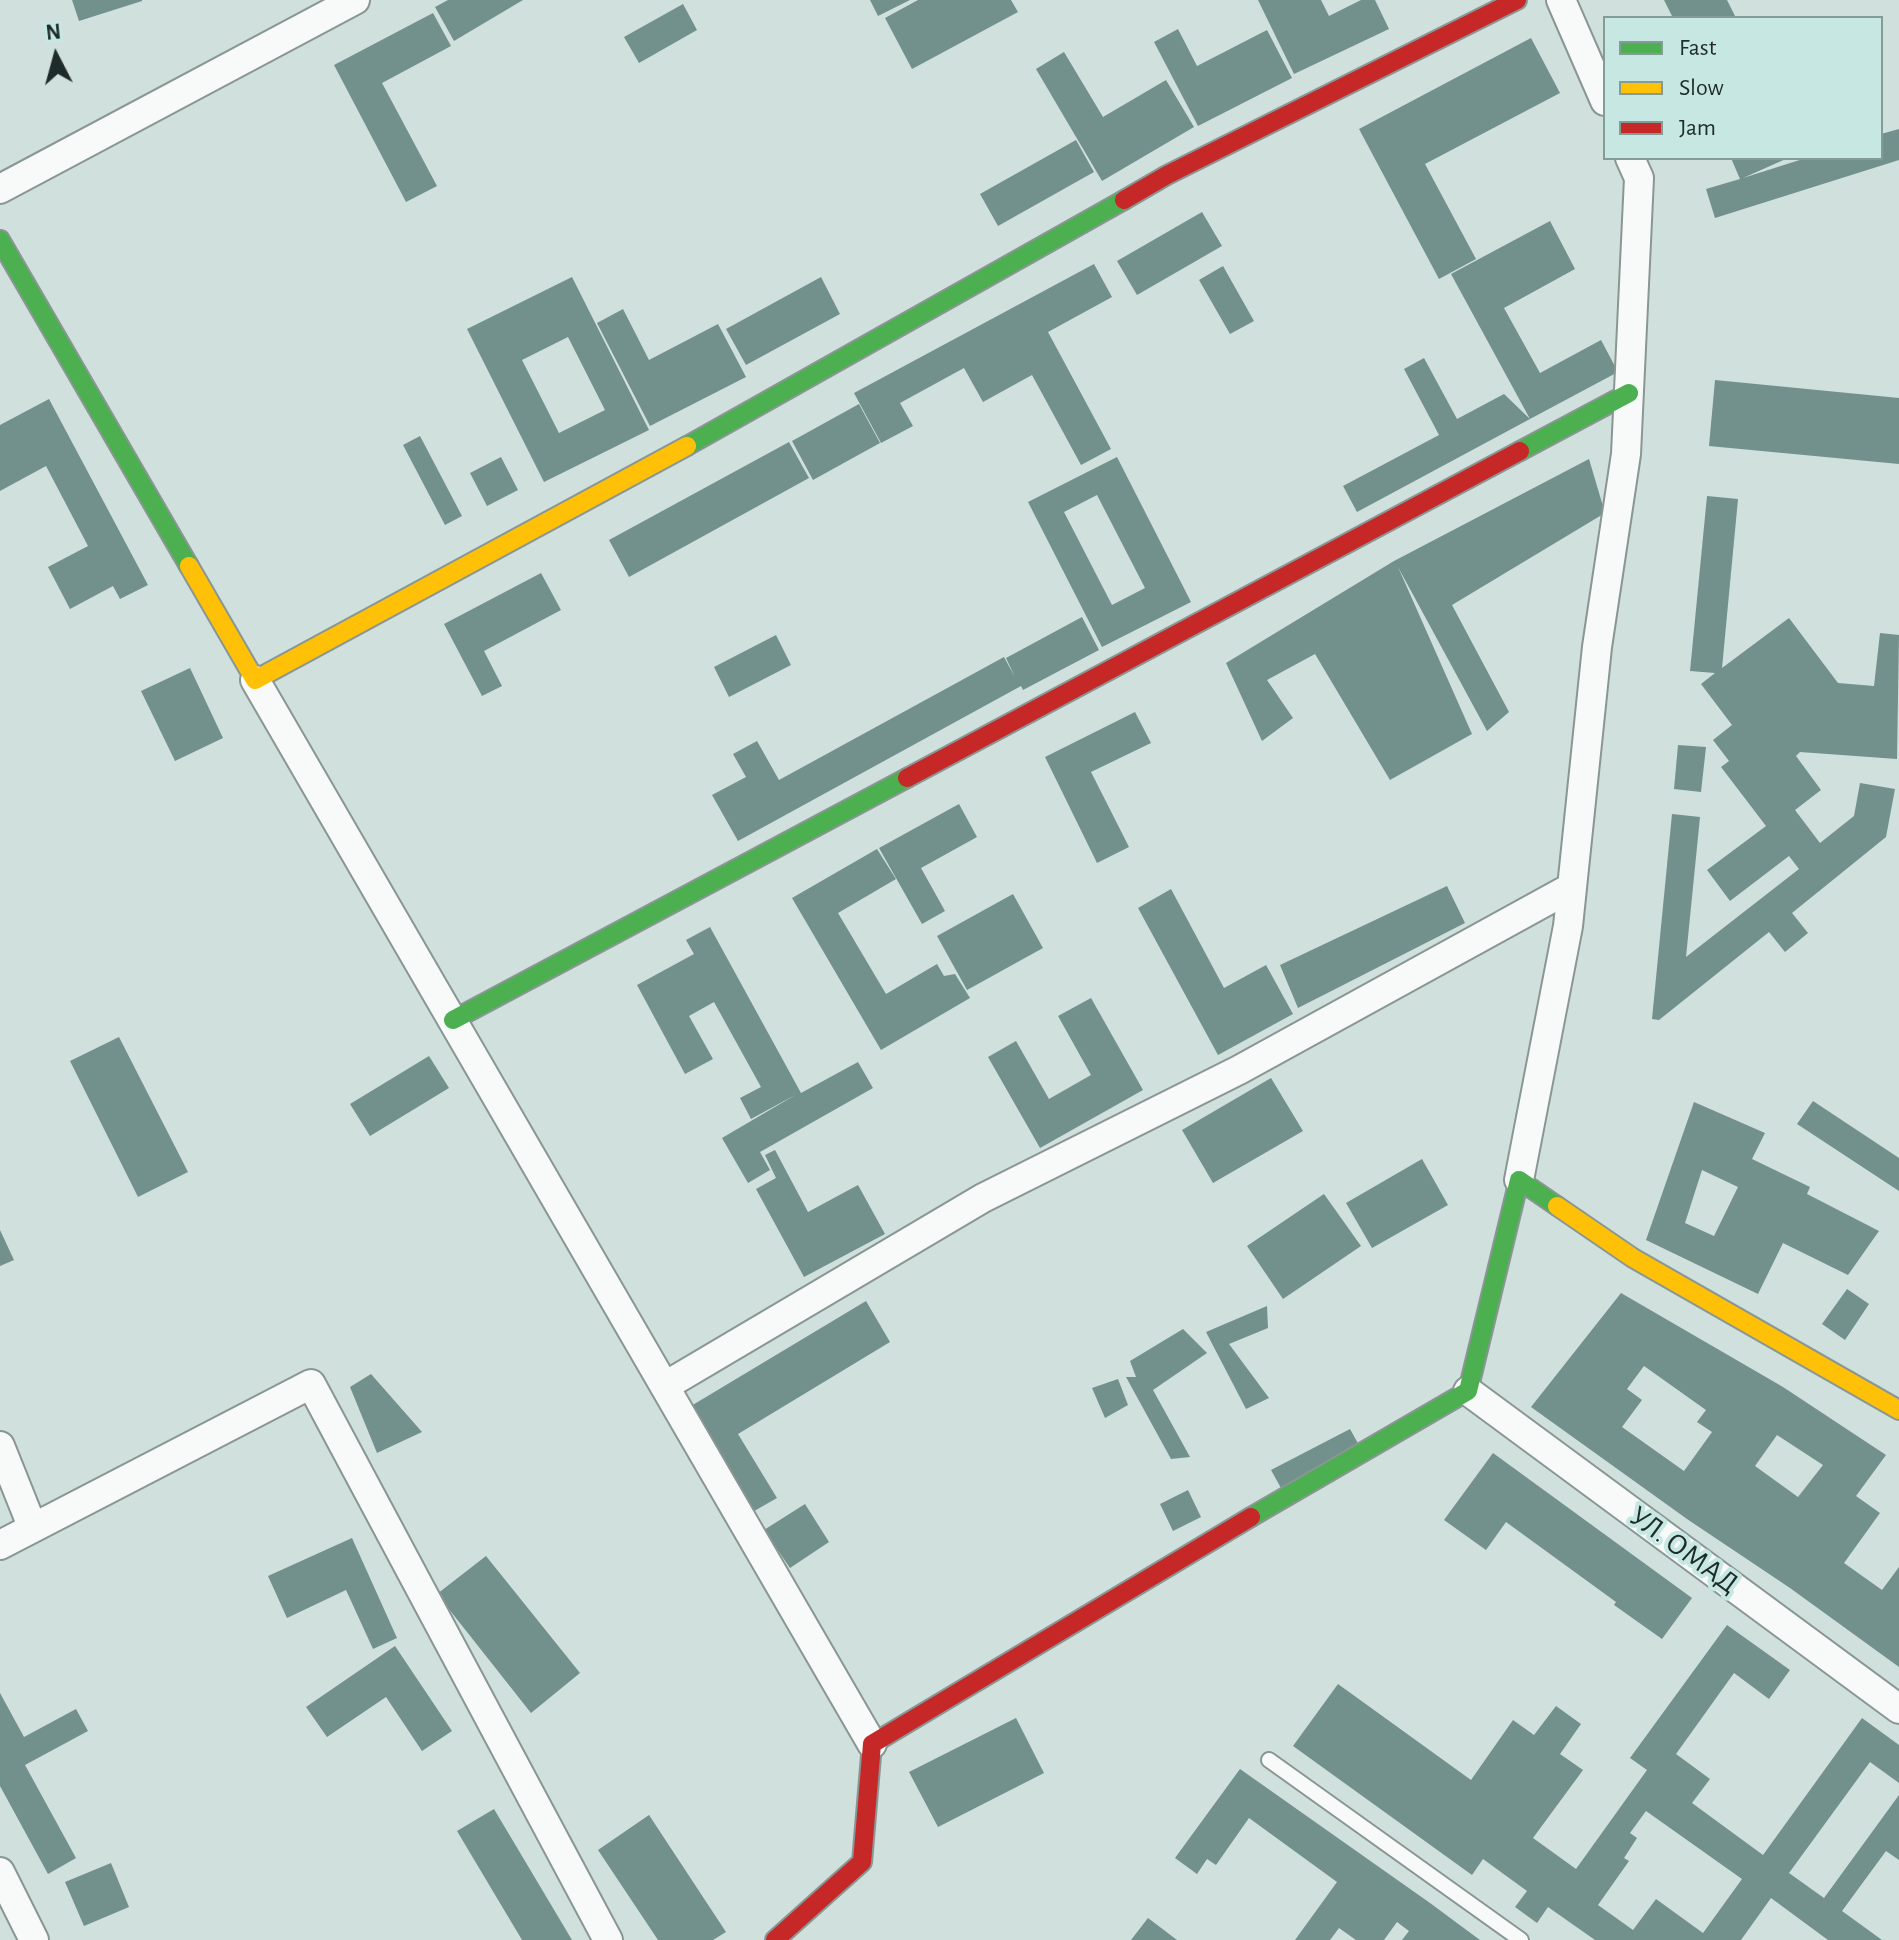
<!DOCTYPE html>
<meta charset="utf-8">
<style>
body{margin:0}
#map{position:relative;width:1899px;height:1940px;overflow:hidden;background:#cfe0dd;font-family:"Alegreya Sans",sans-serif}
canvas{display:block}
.legend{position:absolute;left:1603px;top:16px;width:280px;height:144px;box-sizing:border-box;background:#c7e8e2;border:2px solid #839c98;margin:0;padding:10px 14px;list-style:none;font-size:24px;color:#1e2b29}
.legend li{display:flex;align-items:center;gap:16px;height:40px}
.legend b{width:40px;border:2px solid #839c98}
.north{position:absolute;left:16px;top:16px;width:80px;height:80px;-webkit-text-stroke:6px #c7e8e2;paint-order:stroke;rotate:354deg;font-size:22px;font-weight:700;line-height:32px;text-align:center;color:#1e2b29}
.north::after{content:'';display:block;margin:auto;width:28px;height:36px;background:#1e2b29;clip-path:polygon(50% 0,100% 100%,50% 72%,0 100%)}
</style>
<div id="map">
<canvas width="1899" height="1940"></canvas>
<ul class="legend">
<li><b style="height:10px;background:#4caf50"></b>Fast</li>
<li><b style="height:10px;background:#ffc107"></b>Slow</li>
<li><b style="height:10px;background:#c62828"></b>Jam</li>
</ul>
<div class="north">N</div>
</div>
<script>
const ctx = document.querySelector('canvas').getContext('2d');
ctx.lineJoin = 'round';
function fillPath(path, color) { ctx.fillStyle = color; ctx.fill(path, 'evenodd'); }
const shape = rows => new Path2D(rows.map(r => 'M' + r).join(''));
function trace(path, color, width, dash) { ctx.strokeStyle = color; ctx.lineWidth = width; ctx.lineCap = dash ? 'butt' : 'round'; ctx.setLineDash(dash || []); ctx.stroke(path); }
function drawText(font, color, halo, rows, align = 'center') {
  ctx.font = font + ' "Alegreya Sans",sans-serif'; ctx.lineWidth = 8; ctx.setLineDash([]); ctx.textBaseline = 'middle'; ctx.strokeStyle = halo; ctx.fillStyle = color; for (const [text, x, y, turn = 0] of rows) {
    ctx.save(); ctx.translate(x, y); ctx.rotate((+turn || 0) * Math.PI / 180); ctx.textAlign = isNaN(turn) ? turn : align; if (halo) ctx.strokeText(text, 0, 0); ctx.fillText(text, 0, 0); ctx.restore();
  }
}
const building = shape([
 [72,0,142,0,142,1,79,21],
 [448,0,523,0,454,41,435,7],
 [870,0,910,0,878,16],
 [918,0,1011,0,1018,12,912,69,885,18],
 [1258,0,1321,0,1329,16,1361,0,1375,0,1389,29,1294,74],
 [1664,0,1727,0,1736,18,1673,18],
 [683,4,697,30,639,63,624,37],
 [433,13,451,46,382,83,437,186,406,202,334,65],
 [1178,29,1197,66,1267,30,1292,78,1198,126,1154,42],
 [1531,38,1560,93,1425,164,1476,259,1439,279,1359,129],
 [1064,52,1103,117,1166,80,1194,127,1102,181,1036,69],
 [1899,129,1899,160,1715,218,1706,189,1740,179,1731,158,1788,158,1743,178,1806,158,1881,158,1881,134],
 [1076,140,1094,172,998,226,980,194],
 [1202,212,1222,246,1137,295,1117,261],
 [1550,221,1575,269,1504,308,1540,373,1601,340,1618,372,1530,419,1451,274],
 [1094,264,1112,297,1048,332,1111,449,1081,465,1032,375,983,402,964,368,900,403,913,426,881,443,854,393],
 [1223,266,1254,321,1230,334,1199,280],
 [572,277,649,430,544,482,467,329],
 [568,337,605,410,559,433,522,360],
 [821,277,840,314,746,365,726,329],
 [623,309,649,360,718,324,746,377,650,426,597,323],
 [1424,358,1457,419,1504,394,1530,419,1357,512,1343,486,1439,435,1404,369],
 [1715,380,1899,398,1899,464,1709,446],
 [49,399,148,585,120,599,113,586,70,609,48,567,88,546,46,466,0,491,0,425],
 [859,404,880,443,813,480,792,441],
 [420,436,462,516,445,525,403,445],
 [789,442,809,478,629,577,609,540],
 [501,457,518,490,487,506,470,473],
 [1117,457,1191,602,1102,647,1028,502],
 [1097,495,1145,588,1112,605,1064,512],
 [1589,459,1605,513,1452,605,1509,712,1487,731,1398,567,1472,734,1390,780,1315,654,1267,680,1293,718,1262,741,1226,663,1394,561],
 [1707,496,1738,499,1722,668,1789,618,1838,683,1874,686,1880,633,1899,635,1897,759,1800,752,1796,756,1821,790,1795,810,1820,843,1854,816,1860,783,1895,789,1886,837,1792,913,1808,933,1785,952,1769,932,1659,1020,1652,1019,1672,814,1700,817,1686,957,1799,869,1789,856,1730,901,1707,870,1766,826,1721,767,1729,761,1713,740,1732,725,1701,684,1715,673,1690,671],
 [541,573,561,610,484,651,502,686,482,696,444,624],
 [1082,617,1099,650,1023,690,1021,686,738,841,712,795,746,777,733,754,757,741,779,780,1004,657,1015,677,1006,658],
 [776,635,791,665,729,697,714,667],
 [190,668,223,738,175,761,141,691],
 [1135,712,1151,743,1091,772,1129,847,1097,863,1045,757],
 [1678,745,1706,747,1701,792,1674,789],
 [959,804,977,837,921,868,945,911,922,924,879,848],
 [877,849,896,879,838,913,886,994,937,964,944,976,955,974,970,998,881,1050,792,898],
 [1447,886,1465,923,1298,1008,1280,965],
 [1171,889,1224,988,1266,965,1293,1014,1218,1055,1138,908],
 [1013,894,1043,948,967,990,937,936],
 [710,927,801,1093,858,1062,873,1088,760,1152,770,1170,748,1183,722,1138,797,1094,751,1119,740,1098,761,1087,714,1002,689,1016,713,1059,685,1074,637,985,694,954,686,940],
 [1091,998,1143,1090,1040,1148,988,1057,1016,1041,1049,1099,1091,1075,1058,1016],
 [119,1037,188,1172,138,1197,70,1061],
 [429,1056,449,1088,370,1136,350,1104],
 [1271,1078,1303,1131,1213,1183,1182,1130],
 [1813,1101,1899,1158,1899,1191,1797,1124],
 [1694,1102,1765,1133,1752,1159,1810,1187,1807,1194,1879,1231,1848,1275,1783,1243,1758,1294,1646,1240],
 [1702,1170,1738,1187,1714,1236,1685,1223],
 [775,1150,808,1212,858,1185,885,1234,804,1277,756,1189,776,1178,765,1155],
 [1422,1159,1448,1205,1372,1248,1346,1203],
 [1324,1194,1361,1246,1283,1299,1247,1246],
 [0,1230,14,1260,0,1266],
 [1847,1289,1869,1304,1845,1340,1822,1324],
 [1621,1293,1783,1387,1886,1455,1856,1496,1880,1513,1844,1563,1882,1590,1899,1567,1899,1667,1790,1588,1687,1519,1531,1407],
 [1644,1366,1706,1410,1697,1422,1712,1432,1684,1471,1622,1427,1642,1400,1627,1389],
 [1777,1435,1823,1465,1798,1497,1755,1466],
 [866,1301,890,1342,738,1434,777,1498,749,1514,686,1409],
 [1267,1306,1268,1328,1229,1344,1269,1398,1246,1409,1206,1332],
 [1183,1329,1207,1353,1153,1390,1190,1457,1171,1459,1126,1377,1136,1377,1130,1361],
 [371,1374,422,1432,377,1453,350,1387],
 [1118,1379,1128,1405,1105,1418,1092,1388],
 [1350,1429,1360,1447,1281,1488,1271,1470],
 [1493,1453,1692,1598,1662,1639,1614,1605,1616,1602,1506,1522,1486,1550,1444,1520],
 [1188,1490,1201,1517,1173,1531,1160,1504],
 [805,1504,829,1542,790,1568,764,1530],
 [352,1538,397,1638,373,1649,346,1590,287,1618,268,1576],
 [486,1556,580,1673,531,1713,437,1594],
 [1727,1625,1790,1670,1769,1699,1734,1673,1676,1754,1710,1779,1692,1803,1763,1855,1862,1718,1899,1745,1899,1783,1870,1762,1789,1873,1824,1898,1899,1795,1899,1860,1886,1851,1842,1911,1882,1940,1828,1940,1771,1898,1741,1940,1595,1940,1548,1907,1537,1923,1515,1907,1527,1891,1483,1859,1472,1875,1293,1746,1338,1684,1471,1780,1513,1720,1534,1735,1556,1706,1581,1724,1560,1754,1583,1770,1533,1838,1576,1869,1647,1770,1630,1758],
 [1646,1811,1742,1879,1703,1933,1656,1899,1633,1930,1598,1905,1629,1861,1624,1858,1637,1838,1630,1833],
 [395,1646,452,1731,422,1751,386,1697,327,1737,306,1707],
 [0,1693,24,1737,76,1709,88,1731,25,1765,76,1858,48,1874,0,1786],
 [1016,1718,1044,1773,938,1827,909,1772],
 [1240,1769,1430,1903,1480,1940,1402,1940,1409,1931,1397,1922,1384,1940,1356,1940,1339,1928,1330,1940,1295,1940,1337,1882,1249,1818,1216,1865,1207,1859,1197,1874,1175,1858],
 [494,1809,572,1940,522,1940,457,1831],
 [649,1815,726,1932,713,1940,658,1940,598,1850],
 [111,1863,129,1907,84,1926,65,1882],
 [1148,1918,1177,1940,1131,1940]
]);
const lane = shape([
 [1269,1760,1521,1940]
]);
const street = shape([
 [1561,0,1605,101],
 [0,189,355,0],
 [255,680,872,1744],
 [1519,1180,1568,926,1597,647,1626,454,1639,178,1630,158],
 [665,1386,983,1198,1239,1070,1572,887],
 [1468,1391,1899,1709],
 [0,1446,32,1526],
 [0,1545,311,1384,608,1940],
 [0,1872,34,1940]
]);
const fast = shape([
 [0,240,189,566],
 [687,446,1124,200],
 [1520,451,1629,393],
 [453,1020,907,778],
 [1251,1517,1468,1391,1519,1180,1557,1206]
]);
const slow = shape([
 [189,566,255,680,687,446],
 [1557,1206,1633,1258,1899,1410]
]);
const jam = shape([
 [1124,200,1167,175,1517,0],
 [907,778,1520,451],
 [775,1940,862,1862,872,1744,1251,1517]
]);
const streetNames = [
 ["УЛ. ОМАД",1684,1550,36]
];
fillPath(building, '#72908c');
trace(lane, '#899694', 18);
trace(street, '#899694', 32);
trace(fast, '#899694', 22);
trace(slow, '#899694', 22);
trace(jam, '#899694', 22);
trace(lane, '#f8fafa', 14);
trace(street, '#f8fafa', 28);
trace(fast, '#4caf50', 18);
trace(slow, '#ffc107', 18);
trace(jam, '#c62828', 18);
drawText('30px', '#1e2b29', '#c7e8e2', streetNames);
</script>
